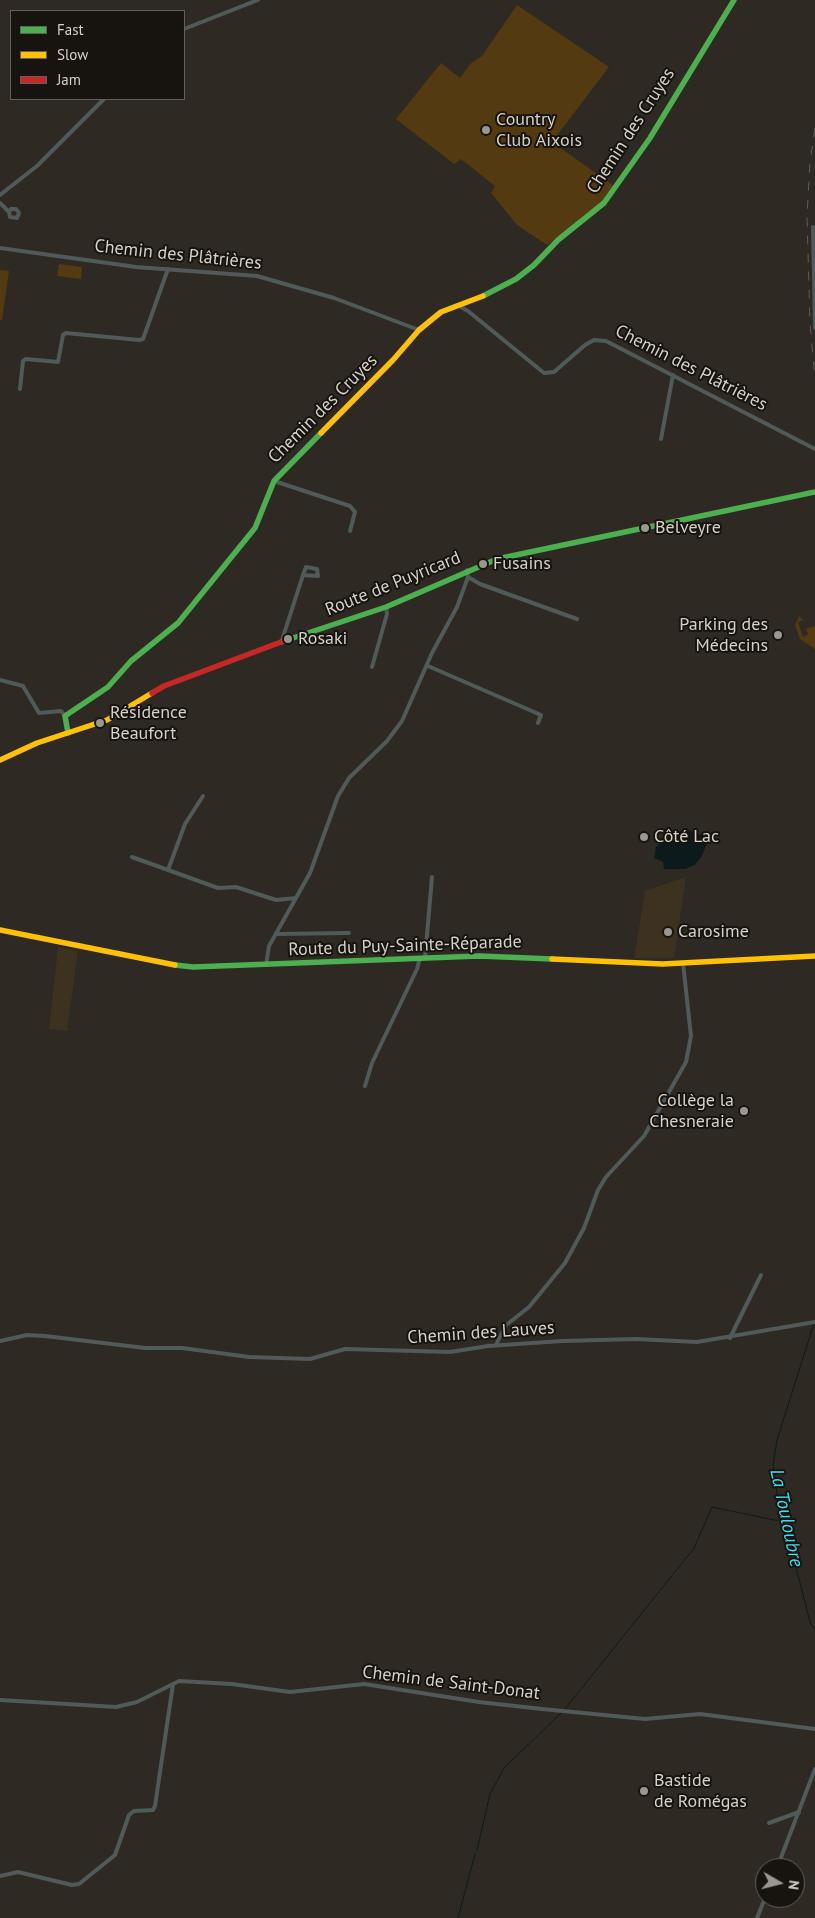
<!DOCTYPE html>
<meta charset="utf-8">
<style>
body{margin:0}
#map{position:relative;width:815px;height:1918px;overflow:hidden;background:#2e2923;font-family:"PT Sans",sans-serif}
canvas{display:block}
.legend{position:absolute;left:10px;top:10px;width:175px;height:90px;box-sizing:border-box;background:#17130e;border:1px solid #635f59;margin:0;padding:6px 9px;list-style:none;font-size:15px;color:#d6d1c9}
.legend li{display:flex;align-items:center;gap:10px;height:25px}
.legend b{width:25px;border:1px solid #635f59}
.north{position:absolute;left:755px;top:1858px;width:50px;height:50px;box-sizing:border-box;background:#17130e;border:1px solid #635f59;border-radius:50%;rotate:98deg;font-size:14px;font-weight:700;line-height:20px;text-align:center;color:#d6d1c9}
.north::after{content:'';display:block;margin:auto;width:18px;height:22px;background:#9b968f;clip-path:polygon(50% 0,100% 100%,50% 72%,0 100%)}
</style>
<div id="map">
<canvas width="815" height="1918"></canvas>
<ul class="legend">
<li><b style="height:6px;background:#4caf50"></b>Fast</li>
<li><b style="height:6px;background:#ffc107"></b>Slow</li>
<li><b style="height:6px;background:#c62828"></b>Jam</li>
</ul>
<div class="north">N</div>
</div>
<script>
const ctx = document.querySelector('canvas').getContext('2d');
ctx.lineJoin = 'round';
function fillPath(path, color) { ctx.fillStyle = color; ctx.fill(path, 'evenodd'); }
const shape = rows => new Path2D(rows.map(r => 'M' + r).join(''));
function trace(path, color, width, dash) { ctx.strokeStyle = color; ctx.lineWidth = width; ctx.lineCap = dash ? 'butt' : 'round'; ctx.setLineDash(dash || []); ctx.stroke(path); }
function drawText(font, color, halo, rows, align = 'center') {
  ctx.font = font + ' "PT Sans",sans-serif'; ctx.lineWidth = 4; ctx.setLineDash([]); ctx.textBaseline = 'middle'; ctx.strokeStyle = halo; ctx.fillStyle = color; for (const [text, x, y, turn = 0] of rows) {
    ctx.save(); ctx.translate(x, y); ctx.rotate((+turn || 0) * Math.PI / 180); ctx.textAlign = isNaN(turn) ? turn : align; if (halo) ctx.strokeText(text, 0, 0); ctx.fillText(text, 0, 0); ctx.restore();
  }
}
const built = shape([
 [686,877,674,958,634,958,645,891],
 [58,947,78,951,67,1031,49,1029]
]);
const green = shape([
 [517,5,609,67,552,142,614,186,601,204,588,216,547,245,517,225,491,193,495,186,461,159,454,164,396,119,441,63,460,78,470,64,482,56],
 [59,264,82,267,81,279,57,276],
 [0,270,9,271,2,320,0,320],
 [799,616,803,620,798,622,803,637,808,634,806,629,815,626,815,649,800,639,795,625]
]);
const water = shape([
 [686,829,705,836,707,843,702,856,695,865,685,869,664,869,663,862,654,858,656,847,671,835]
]);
const stream = shape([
 [815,1320,777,1440,773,1465,777,1493,810,1622,815,1630],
 [565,1709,694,1548,712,1507,784,1522],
 [477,1850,490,1794,504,1768,561,1713],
 [458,1918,475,1854]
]);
const street = shape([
 [184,29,258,0],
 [0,195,37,166,104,99],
 [0,203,9,212],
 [11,209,16,209,19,213,17,218,10,217,9,212,11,209],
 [813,227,815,328],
 [0,248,136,267,257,276,334,298,419,330],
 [457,305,468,311,544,373,554,372,585,345,594,340,606,341,815,449],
 [20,389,23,361,26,359,58,362,63,335,66,333,139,340,143,339,168,269],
 [661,439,673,375],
 [274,481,350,506,355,512,350,531],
 [468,577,480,584,577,619],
 [282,642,282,640,303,575,306,567,317,569,318,576,303,575],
 [428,666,541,715,538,723],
 [372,667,387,614,386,607],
 [0,680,23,686,39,713,61,711,65,716],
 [132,857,218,888,236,887,276,900,296,898],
 [168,870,185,824,203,796],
 [276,934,349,933],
 [425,958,432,877],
 [266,965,269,946,310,873,338,796,349,778,387,741,402,721,432,653,457,607,468,577,467,570],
 [365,1086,372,1063,417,969,420,958],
 [730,1338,761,1275],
 [0,1341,27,1335,45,1336,145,1348,182,1348,249,1357,310,1359,345,1349,450,1352,488,1346,562,1341,636,1339,697,1342,815,1322],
 [496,1345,505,1326,529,1307,565,1263,584,1228,598,1190,606,1177,644,1136,686,1062,691,1036,683,963],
 [0,1700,116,1707,137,1702,179,1681,232,1684,290,1692,364,1684,479,1702,542,1709,645,1719,700,1714,815,1729],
 [769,1823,799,1812],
 [777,1868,815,1769],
 [0,1876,18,1872,72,1885,79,1884,115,1855,129,1815,134,1811,153,1810,155,1806,173,1684],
 [757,1918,765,1898]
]);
const fast = shape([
 [483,296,516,279,534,265,558,240,604,203,650,138,734,0],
 [281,642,386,607,497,559,815,492],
 [68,733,65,716,108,687,131,661,178,623,255,528,274,481,321,433],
 [175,965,193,967,479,956,552,959]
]);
const slow = shape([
 [321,433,393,360,419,330,441,312,483,296],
 [0,760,37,743,107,720,152,693],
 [0,930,175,965],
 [552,959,663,964,815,956]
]);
const jam = shape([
 [152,693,164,686,281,642]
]);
const rail = shape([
 [815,128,810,162,807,217,810,323,815,379]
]);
const markers = [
 [486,130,5,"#9b968f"],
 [645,528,5,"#9b968f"],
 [483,564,5,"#9b968f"],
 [778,635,5,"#9b968f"],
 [288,639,5,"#9b968f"],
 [100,723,5,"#9b968f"],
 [644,837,5,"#9b968f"],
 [668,932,5,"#9b968f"],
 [744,1111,5,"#9b968f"],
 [644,1791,5,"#9b968f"]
];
const poiNames = [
 ["Country",496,120],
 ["Club Aixois",496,141],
 ["Belveyre",655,528],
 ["Fusains",493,564],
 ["Parking des",768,625,"right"],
 ["Médecins",768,646,"right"],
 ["Rosaki",298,639],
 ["Résidence",110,713],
 ["Beaufort",110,734],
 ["Côté Lac",654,837],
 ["Carosime",678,932],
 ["Collège la",734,1101,"right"],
 ["Chesneraie",734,1122,"right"],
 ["Bastide",654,1781],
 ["de Romégas",654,1802]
];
const streetNames = [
 ["Chemin des Cruyes",631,131,-57],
 ["Chemin des Plâtrières",178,255,6],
 ["Chemin des Plâtrières",691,368,27],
 ["Chemin des Cruyes",323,409,-45],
 ["Route de Puyricard",393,584,-22],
 ["Route du Puy-Sainte-Réparade",405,946,-2],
 ["Chemin des Lauves",481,1333,-4],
 ["Chemin de Saint-Donat",451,1683,7]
];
const waterNames = [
 ["La Touloubre",786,1518,78]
];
fillPath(built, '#3d3120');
fillPath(green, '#533a10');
fillPath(water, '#0d1a1c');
trace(stream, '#0d1a1c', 1);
trace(street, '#4f5a59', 4);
trace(fast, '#4caf50', 5.5);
trace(slow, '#ffc107', 5.5);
trace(jam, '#c62828', 5.5);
trace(rail, '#5b615f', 1, [9, 9]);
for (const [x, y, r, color] of markers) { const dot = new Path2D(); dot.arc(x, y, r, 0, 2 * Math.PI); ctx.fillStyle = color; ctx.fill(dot); trace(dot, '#17130e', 2); }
drawText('18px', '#d6d1c9', '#17130e', poiNames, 'left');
drawText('18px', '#d6d1c9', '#17130e', streetNames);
drawText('italic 19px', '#3adff3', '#17130e', waterNames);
</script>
